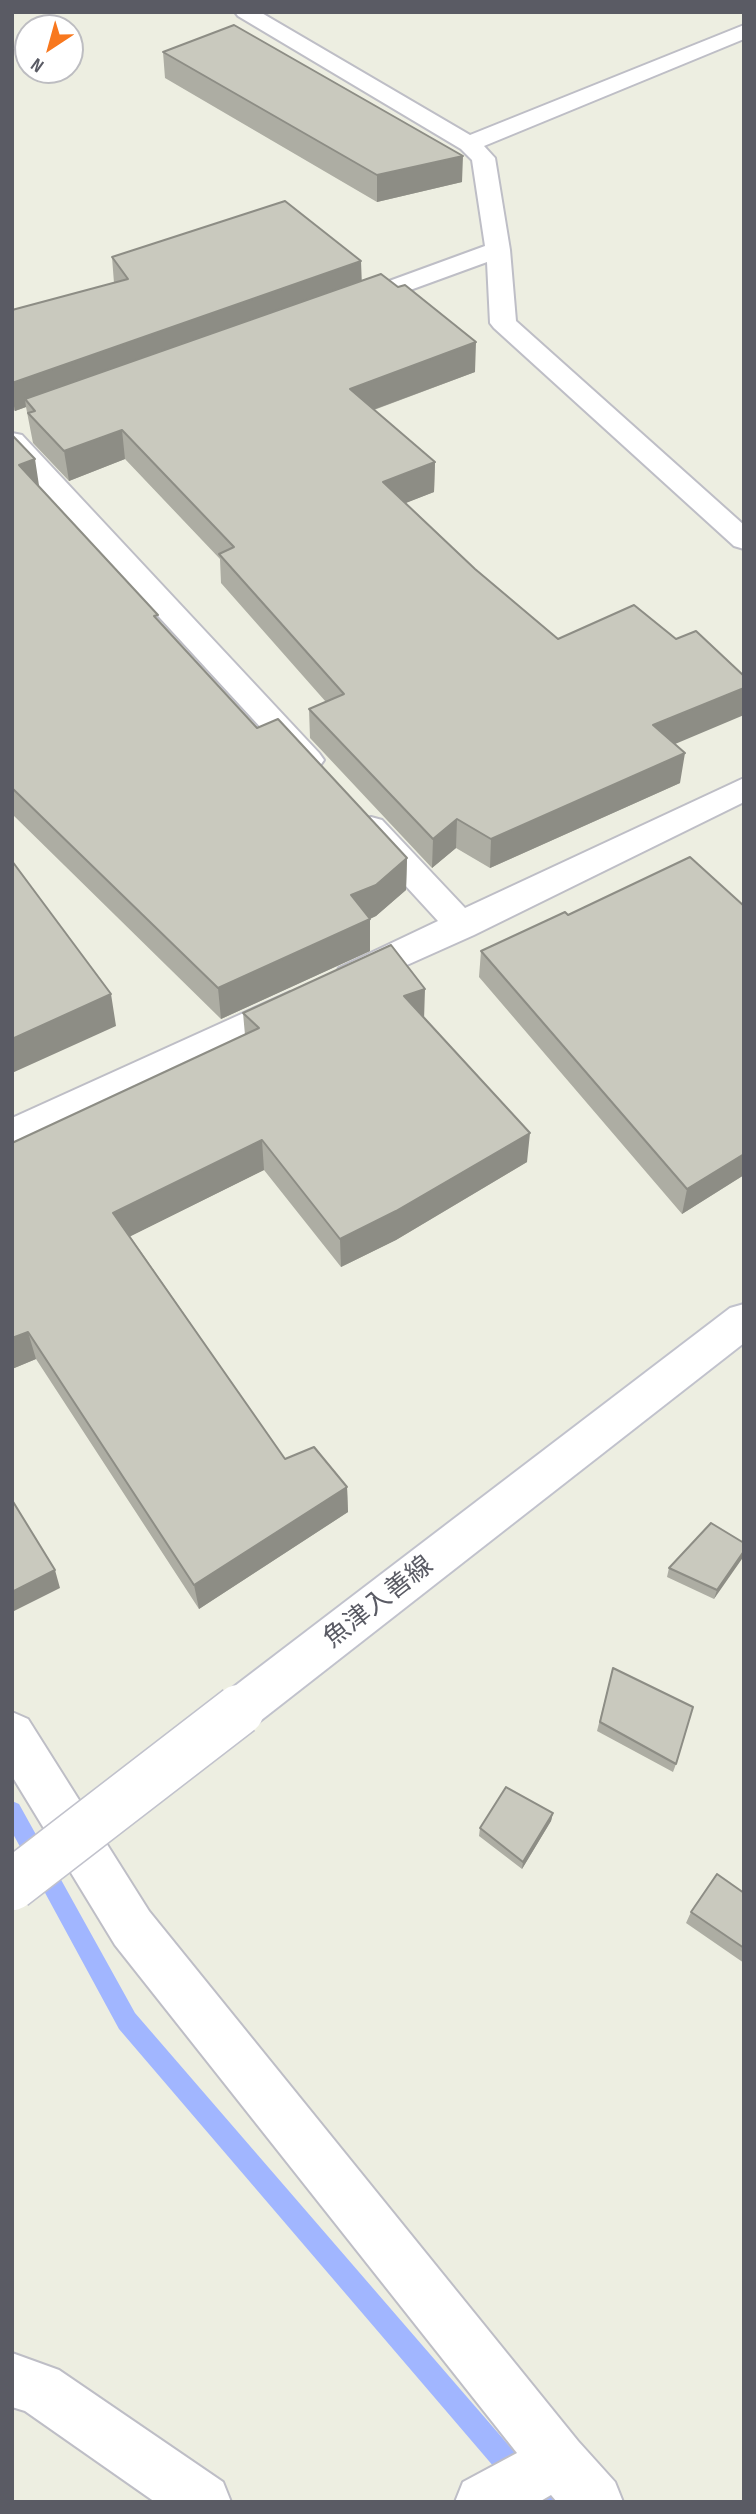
<!DOCTYPE html>
<meta charset="utf-8">
<style>
body{margin:0}
#map{position:relative;width:756px;height:2514px;overflow:hidden;background:#edeee1;font-family:"Sofia Sans Condensed",sans-serif}
canvas{display:block}
.frame{position:absolute;inset:0;border:14px solid #5a5b64;pointer-events:none}
.north{position:absolute;left:14px;top:14px;width:70px;height:70px;box-sizing:border-box;background:#fff;border:2px solid #bdbdc1;border-radius:50%;rotate:216deg;font-size:19px;font-weight:700;line-height:28px;text-align:center;color:#5a5b64}
.north::after{content:'';display:block;margin:auto;width:24px;height:32px;background:#f8781e;clip-path:polygon(50% 0,100% 100%,50% 72%,0 100%)}
</style>
<div id="map">
<canvas width="756" height="2514"></canvas>
<div class="frame"></div>
<div class="north">N</div>
</div>
<script>
const ctx = document.querySelector('canvas').getContext('2d');
ctx.lineJoin = 'round';
const shape = rows => new Path2D(rows.map(r => 'M' + r).join(''));
function fillPath(path, color) { ctx.fillStyle = color; ctx.fill(path, 'evenodd'); }
function trace(path, color, width, dash) { ctx.strokeStyle = color; ctx.lineWidth = width; ctx.lineCap = dash ? 'butt' : 'round'; ctx.setLineDash(dash || []); ctx.stroke(path); }
function drawText(font, color, halo, rows, align = 'center') {
  ctx.font = font + ' "Sofia Sans Condensed","Noto Sans JP",sans-serif'; ctx.lineWidth = 5; ctx.setLineDash([]); ctx.textBaseline = 'middle'; ctx.strokeStyle = halo; ctx.fillStyle = color; for (const [text, x, y, turn = 0] of rows) {
    ctx.save(); ctx.translate(x, y); ctx.rotate((+turn || 0) * Math.PI / 180); ctx.textAlign = isNaN(turn) ? turn : align; if (halo) ctx.strokeText(text, 0, 0); ctx.fillText(text, 0, 0); ctx.restore();
  }
}
const stream = shape([
 [12,1801,19,1804,135,2013,550,2493,554,2502,524,2502,119,2029,12,1832,12,1801]
]);
const street = shape([
 [235,12,260,12,470,135,744,25,744,39,484,146,495,158,510,250,516,321,744,525,744,549,734,546,494,328,490,323,487,262,358,309,349,312,340,309,336,304,340,299,485,246,472,160,461,149,238,16,235,12],
 [12,433,22,435,319,753,324,760,319,767,308,771,297,767,12,457,12,433],
 [744,778,744,802,474,935,351,990,339,986,334,977,339,968,438,921,360,836,355,828,360,820,371,817,382,820,465,908,744,778],
 [290,992,302,996,307,1005,302,1014,12,1148,12,1118,290,992],
 [12,1712,28,1719,149,1911,578,2441,615,2482,623,2502,557,2502,551,2495,539,2502,455,2502,463,2482,517,2453,115,1945,12,1776,12,1712],
 [12,2353,59,2370,223,2482,231,2502,155,2502,25,2411,12,2407,12,2353]
]);
const secondary = shape([
 [744,1304,744,1343,255,1725,239,1731,223,1725,217,1710,223,1695,730,1308,744,1304]
]);
const secondaryBridge = shape([
 [12,1885,239,1710]
]);
const wall = shape([
 [163,52,462,182,377,202,165,78],
 [112,257,361,281,475,372,374,410,435,462,434,492,405,503,475,569,674,744,680,783,490,868,456,848,432,868,310,738,309,709,326,702,221,583,220,559,125,459,69,481,33,443,26,407,15,411,12,408,12,310,114,283],
 [12,435,40,488,159,621,257,728,407,858,406,890,376,916,370,919,370,951,221,1019,12,814],
 [744,906,744,1175,682,1214,479,977,481,951,568,915],
 [243,1013,424,1018,527,1162,396,1240,341,1267,264,1170,130,1236,285,1459,347,1487,348,1512,199,1609,36,1359,12,1369,12,1143,245,1035],
 [744,1543,714,1599,667,1577,669,1568],
 [613,1668,676,1764,673,1772,597,1731],
 [553,1813,551,1821,522,1869,479,1836,480,1828],
 [744,1893,744,1963,686,1923,691,1912]
]);
const shadedWall = shape([
 [463,156,462,182,377,202,377,175],
 [361,261,362,287,25,399,26,407,15,411,12,396,12,383],
 [476,342,475,372,351,418,350,389],
 [122,430,125,459,69,481,64,451],
 [35,459,40,492,19,465],
 [435,462,434,492,383,512,383,482],
 [744,688,744,715,649,755,653,725],
 [685,753,680,783,490,868,491,839],
 [457,819,456,848,432,868,433,839],
 [407,858,406,890,376,916,352,927,351,895],
 [370,919,370,951,221,1019,218,988],
 [425,989,424,1020,404,996],
 [111,994,116,1026,12,1073,12,1039],
 [530,1133,527,1162,396,1240,341,1267,340,1239],
 [262,1140,264,1170,119,1242,113,1213],
 [744,1154,744,1175,682,1214,687,1189],
 [28,1332,36,1359,12,1369,12,1338],
 [347,1487,348,1512,199,1609,194,1585],
 [744,1551,744,1556,714,1599,717,1590],
 [55,1570,60,1588,12,1612,12,1592],
 [553,1813,551,1821,522,1869,523,1862]
]);
const building = shape([
 [234,25,463,156,377,175,163,52,234,25],
 [285,201,361,261,12,383,12,310,128,279,112,257,285,201],
 [381,274,398,287,405,285,476,342,350,389,435,462,383,482,475,569,558,639,634,605,676,639,696,631,744,676,744,688,653,725,685,753,491,839,457,819,433,839,309,709,344,694,219,554,234,547,122,430,64,451,28,413,35,411,25,399,381,274],
 [12,435,35,459,19,465,158,615,154,616,257,728,278,719,407,858,376,885,351,895,370,919,218,988,12,788,12,435],
 [690,857,744,906,744,1154,687,1189,481,951,565,912,568,915,690,857],
 [12,861,111,994,12,1039,12,861],
 [391,945,425,989,404,996,530,1133,396,1211,340,1239,262,1140,113,1213,285,1459,314,1447,347,1487,194,1585,28,1332,12,1338,12,1143,259,1028,243,1013,391,945],
 [12,1500,55,1570,12,1592,12,1500],
 [711,1523,744,1543,744,1551,717,1590,669,1568,711,1523],
 [613,1668,693,1707,676,1764,600,1722,613,1668],
 [506,1787,553,1813,523,1862,480,1828,506,1787],
 [717,1874,744,1893,744,1948,691,1912,717,1874]
]);
const streetNames = [
 ["魚津入善線",379,1603,-38]
];
fillPath(stream, '#a1b6ff');
trace(street, '#bebec6', 4);
trace(secondary, '#c1c2cc', 4);
fillPath(street, '#fff');
fillPath(secondary, '#fff');
trace(secondaryBridge, '#c1c2cc', 53, []);
trace(secondaryBridge, '#fff', 50);
fillPath(wall, '#adada3');
fillPath(shadedWall, '#8d8d85');
fillPath(building, '#c9c9be');
trace(building, '#8d8d85', 2);
drawText('26px', '#5a5b64', '#fff', streetNames);
</script>
